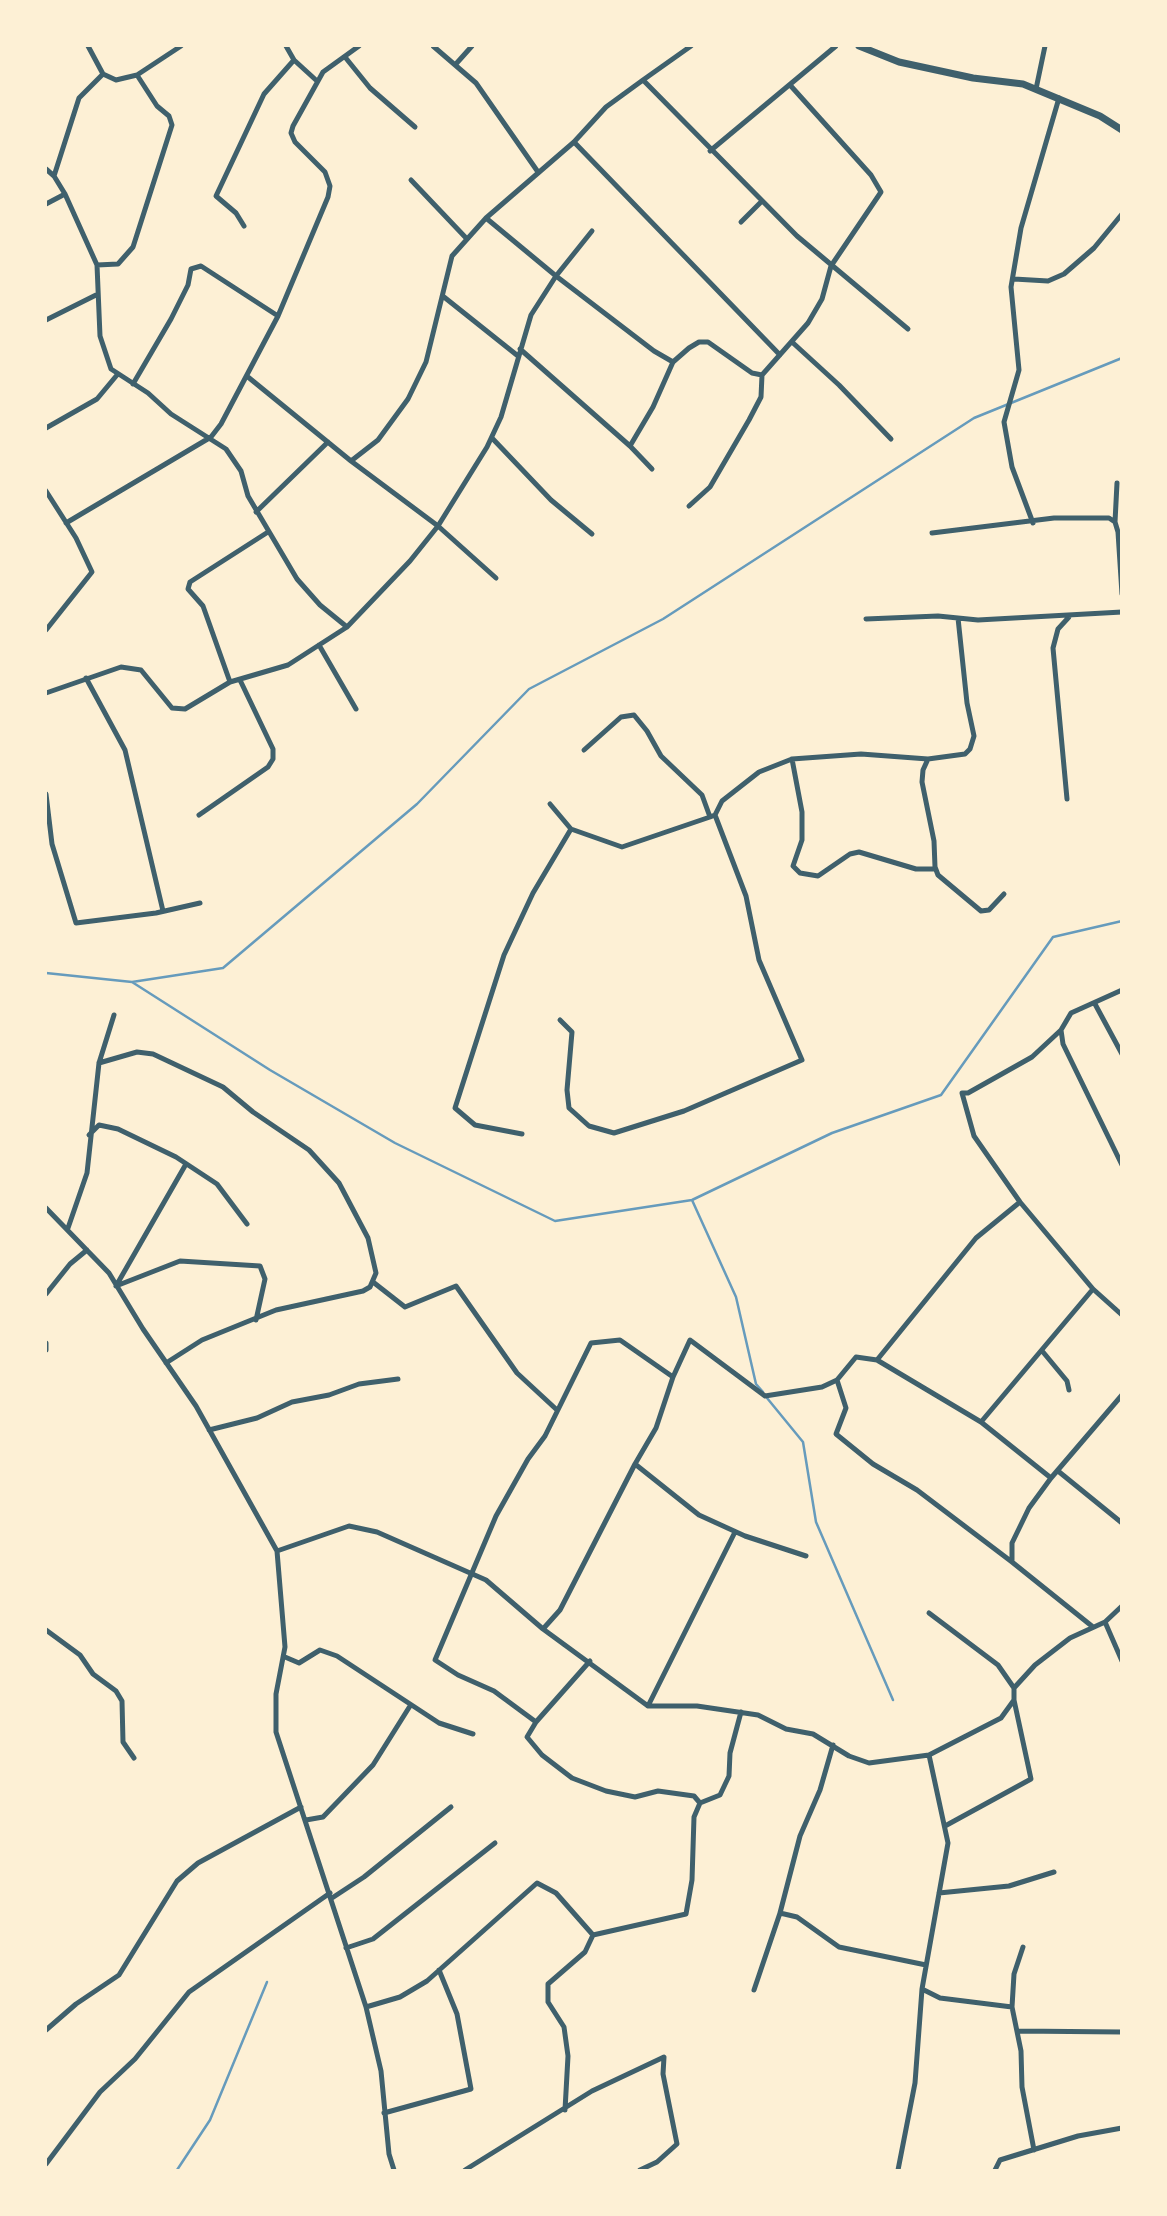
<!DOCTYPE html>
<style>
body{margin:0}
#map{position:relative;width:1167px;height:2216px;overflow:hidden;background:#fdf0d5;font-family:"Fira Sans Condensed",sans-serif}
canvas{display:block}
.frame{position:absolute;inset:0;border:47px solid #fdf0d5;pointer-events:none}
</style>
<div id="map">
<canvas width="1167" height="2216"></canvas>
<div class="frame"></div>
</div>
<script>
const ctx = document.querySelector('canvas').getContext('2d');
ctx.lineJoin = 'round';
const shape = rows => new Path2D(rows.map(r => 'M' + r).join(''));
function trace(path, color, width, dash) { ctx.strokeStyle = color; ctx.lineWidth = width; ctx.lineCap = dash ? 'butt' : 'round'; ctx.setLineDash(dash || []); ctx.stroke(path); }
const stream = shape([
 [46,973,132,982,223,968,417,804,529,689,663,619,974,418,1122,358],
 [132,982,270,1070,395,1143,555,1221,692,1200,832,1133,941,1095,1053,937,1122,921],
 [692,1200,736,1297,756,1384,763,1392],
 [767,1398,803,1442,816,1522,893,1700],
 [177,2170,210,2120,267,1982]
]);
const minor = shape([
 [286,46,294,60,317,81],
 [433,46,476,83,538,172],
 [691,46,643,80,797,236,908,329],
 [345,57,370,88,415,127],
 [455,65,472,46],
 [103,74,116,80,137,75,181,46],
 [1036,89,1045,46],
 [574,142,780,355],
 [710,151,836,46],
 [46,169,54,176,65,194,97,265,100,336,111,369,148,393,171,414,226,449,241,471,248,496,297,579,320,605,347,627,288,665,230,682,185,709,172,708,141,670,121,667,46,693],
 [54,176,79,98,103,74,88,46],
 [411,180,467,239],
 [46,204,65,194],
 [741,222,761,202],
 [244,226,236,213,216,196,264,94,294,60],
 [592,231,556,276,654,351,673,362,689,348,699,342,708,342,752,373,762,375],
 [97,265,118,264,133,247,172,125,169,116,157,106,137,75],
 [1014,279,1048,281,1064,274,1094,248,1122,214],
 [444,297,518,356],
 [46,320,96,295],
 [792,342,839,385,891,439],
 [520,349,630,446,653,407,673,362],
 [762,375,808,323,822,299,831,266,881,192,871,175,790,85],
 [248,377,351,461,378,440,408,399,426,362,452,256,486,218,574,142,606,107,643,80],
 [133,384,171,319,188,285,191,269,201,266,278,316],
 [46,428,97,399,117,375],
 [492,438,551,500,592,534],
 [630,446,652,469],
 [351,461,438,526,496,578],
 [46,491,76,538,92,572,46,630],
 [689,506,710,487,749,420,761,397,762,375],
 [256,512,328,442],
 [1115,522,1117,483],
 [66,523,211,437,221,424,278,316,328,197,330,186,325,172,295,142,291,133,293,126,323,72,359,46],
 [1033,523,1012,467,1004,422,1019,370,1011,287,1021,228,1059,98],
 [932,533,1054,518,1109,518,1115,522,1118,532,1122,594],
 [958,618,967,703,974,736,970,749,965,754,928,759,923,770,922,782,934,841,935,867,938,875,981,911,989,910,1004,894],
 [866,619,938,616,978,620,1122,612],
 [347,627,410,561,438,526,487,447,501,417,531,315,556,276,486,218],
 [319,645,356,709],
 [86,678,125,750,163,911],
 [230,682,203,606,188,589,190,582,268,532],
 [584,750,621,717,634,715,647,731,661,756,702,795,710,817,715,815,722,801,759,772,792,759,861,754,928,759],
 [792,759,802,812,802,840,793,866,800,873,818,876,850,854,859,852,916,869,935,869],
 [46,794,52,844,76,923,156,913,200,903],
 [1067,799,1053,648,1058,629,1069,617],
 [550,804,571,829,622,847,710,817],
 [199,815,268,767,273,759,273,749,240,680],
 [1122,990,1071,1013,1061,1030,1063,1044,1122,1165],
 [1095,1004,1122,1054],
 [560,1020,572,1032,567,1090,569,1108,589,1126,614,1133,684,1111,802,1060,759,960,746,896,715,815],
 [1061,1030,1032,1057,968,1093,962,1093,974,1136,1020,1202,1093,1289,1122,1315],
 [99,1063,137,1052,153,1054,223,1087,253,1112,309,1150,339,1183,368,1238,376,1273,370,1287,363,1291,276,1310,202,1340,166,1363],
 [522,1134,475,1125,455,1108,504,955,533,893,571,829],
 [89,1135,99,1125,118,1129,176,1157,217,1184,247,1224],
 [186,1164,116,1286,180,1261,260,1266,265,1279,256,1320],
 [46,1208,109,1273,143,1329,196,1406,277,1551,285,1647,276,1694,276,1732,366,2007,381,2071,389,2154,394,2170],
 [68,1228,87,1173,99,1063,114,1015],
 [373,1282,405,1307,456,1286,517,1373,557,1410],
 [46,1294,70,1264,87,1250],
 [46,1343,46,1350],
 [1043,1352,1067,1381,1069,1390],
 [877,1360,976,1238,1020,1202],
 [837,1380,846,1408,836,1434,873,1464,917,1490,1012,1562],
 [981,1422,1093,1289],
 [209,1430,257,1418,292,1402,329,1395,359,1384,398,1379],
 [635,1464,656,1428,673,1377,690,1340,765,1396,822,1387,837,1380,856,1357,877,1360,981,1422,1051,1478],
 [1058,1471,1122,1523],
 [277,1551,349,1526,377,1532,486,1580,543,1629,648,1706,697,1706,758,1715,786,1729,813,1734,849,1756,869,1763,929,1755,1001,1718,1014,1700,1014,1688,1035,1665,1070,1638,1105,1622,1122,1606],
 [929,1613,998,1665,1014,1688],
 [1105,1622,1122,1661],
 [1093,1627,1012,1562,1012,1543,1029,1508,1051,1478,1122,1395],
 [543,1629,560,1610,635,1464,699,1515,745,1536,806,1556],
 [46,1630,80,1655,93,1674,116,1691,122,1701,123,1742,134,1758],
 [285,1657,299,1663,320,1650,337,1656,439,1723,473,1734],
 [590,1661,536,1722,494,1691,458,1675,435,1660,496,1516,528,1459,545,1436,591,1343,620,1340,673,1377],
 [648,1706,735,1532],
 [536,1722,527,1737,542,1755,572,1778,606,1791,635,1797,658,1791,694,1796,700,1803],
 [833,1745,820,1790,800,1836,780,1913,797,1917,839,1947,926,1965],
 [929,1755,948,1843,922,1989,940,1998,1012,2007,1021,2051,1022,2087,1034,2150],
 [306,1820,323,1817,373,1765,410,1706],
 [945,1826,1031,1779,1014,1700],
 [939,1893,1009,1886,1054,1872],
 [332,1898,364,1877,451,1807],
 [346,1948,373,1939,495,1843],
 [754,1990,780,1913],
 [366,2007,400,1997,427,1981,537,1883,556,1893,593,1935,686,1914,692,1880,694,1817,700,1803,720,1795,729,1776,730,1753,741,1712],
 [1012,2007,1014,1974,1023,1947],
 [46,2030,76,2004,119,1975,177,1881,198,1863,301,1807],
 [1017,2031,1122,2032],
 [565,2110,568,2056,564,2027,548,2002,548,1984,585,1952,593,1935],
 [384,2113,471,2089,457,2014,439,1970],
 [46,2164,100,2092,135,2059,189,1992,330,1893],
 [465,2170,592,2091,664,2057,663,2074,677,2144,657,2162,640,2170],
 [898,2170,915,2083,922,1989],
 [995,2170,1000,2160,1078,2136,1122,2128]
]);
const tertiary = shape([
 [859,46,899,62,973,78,1023,84,1100,116,1122,130]
]);
trace(stream, '#669bbc', 2.5);
trace(minor, '#3f606c', 5);
trace(tertiary, '#3f606c', 7);
</script>
